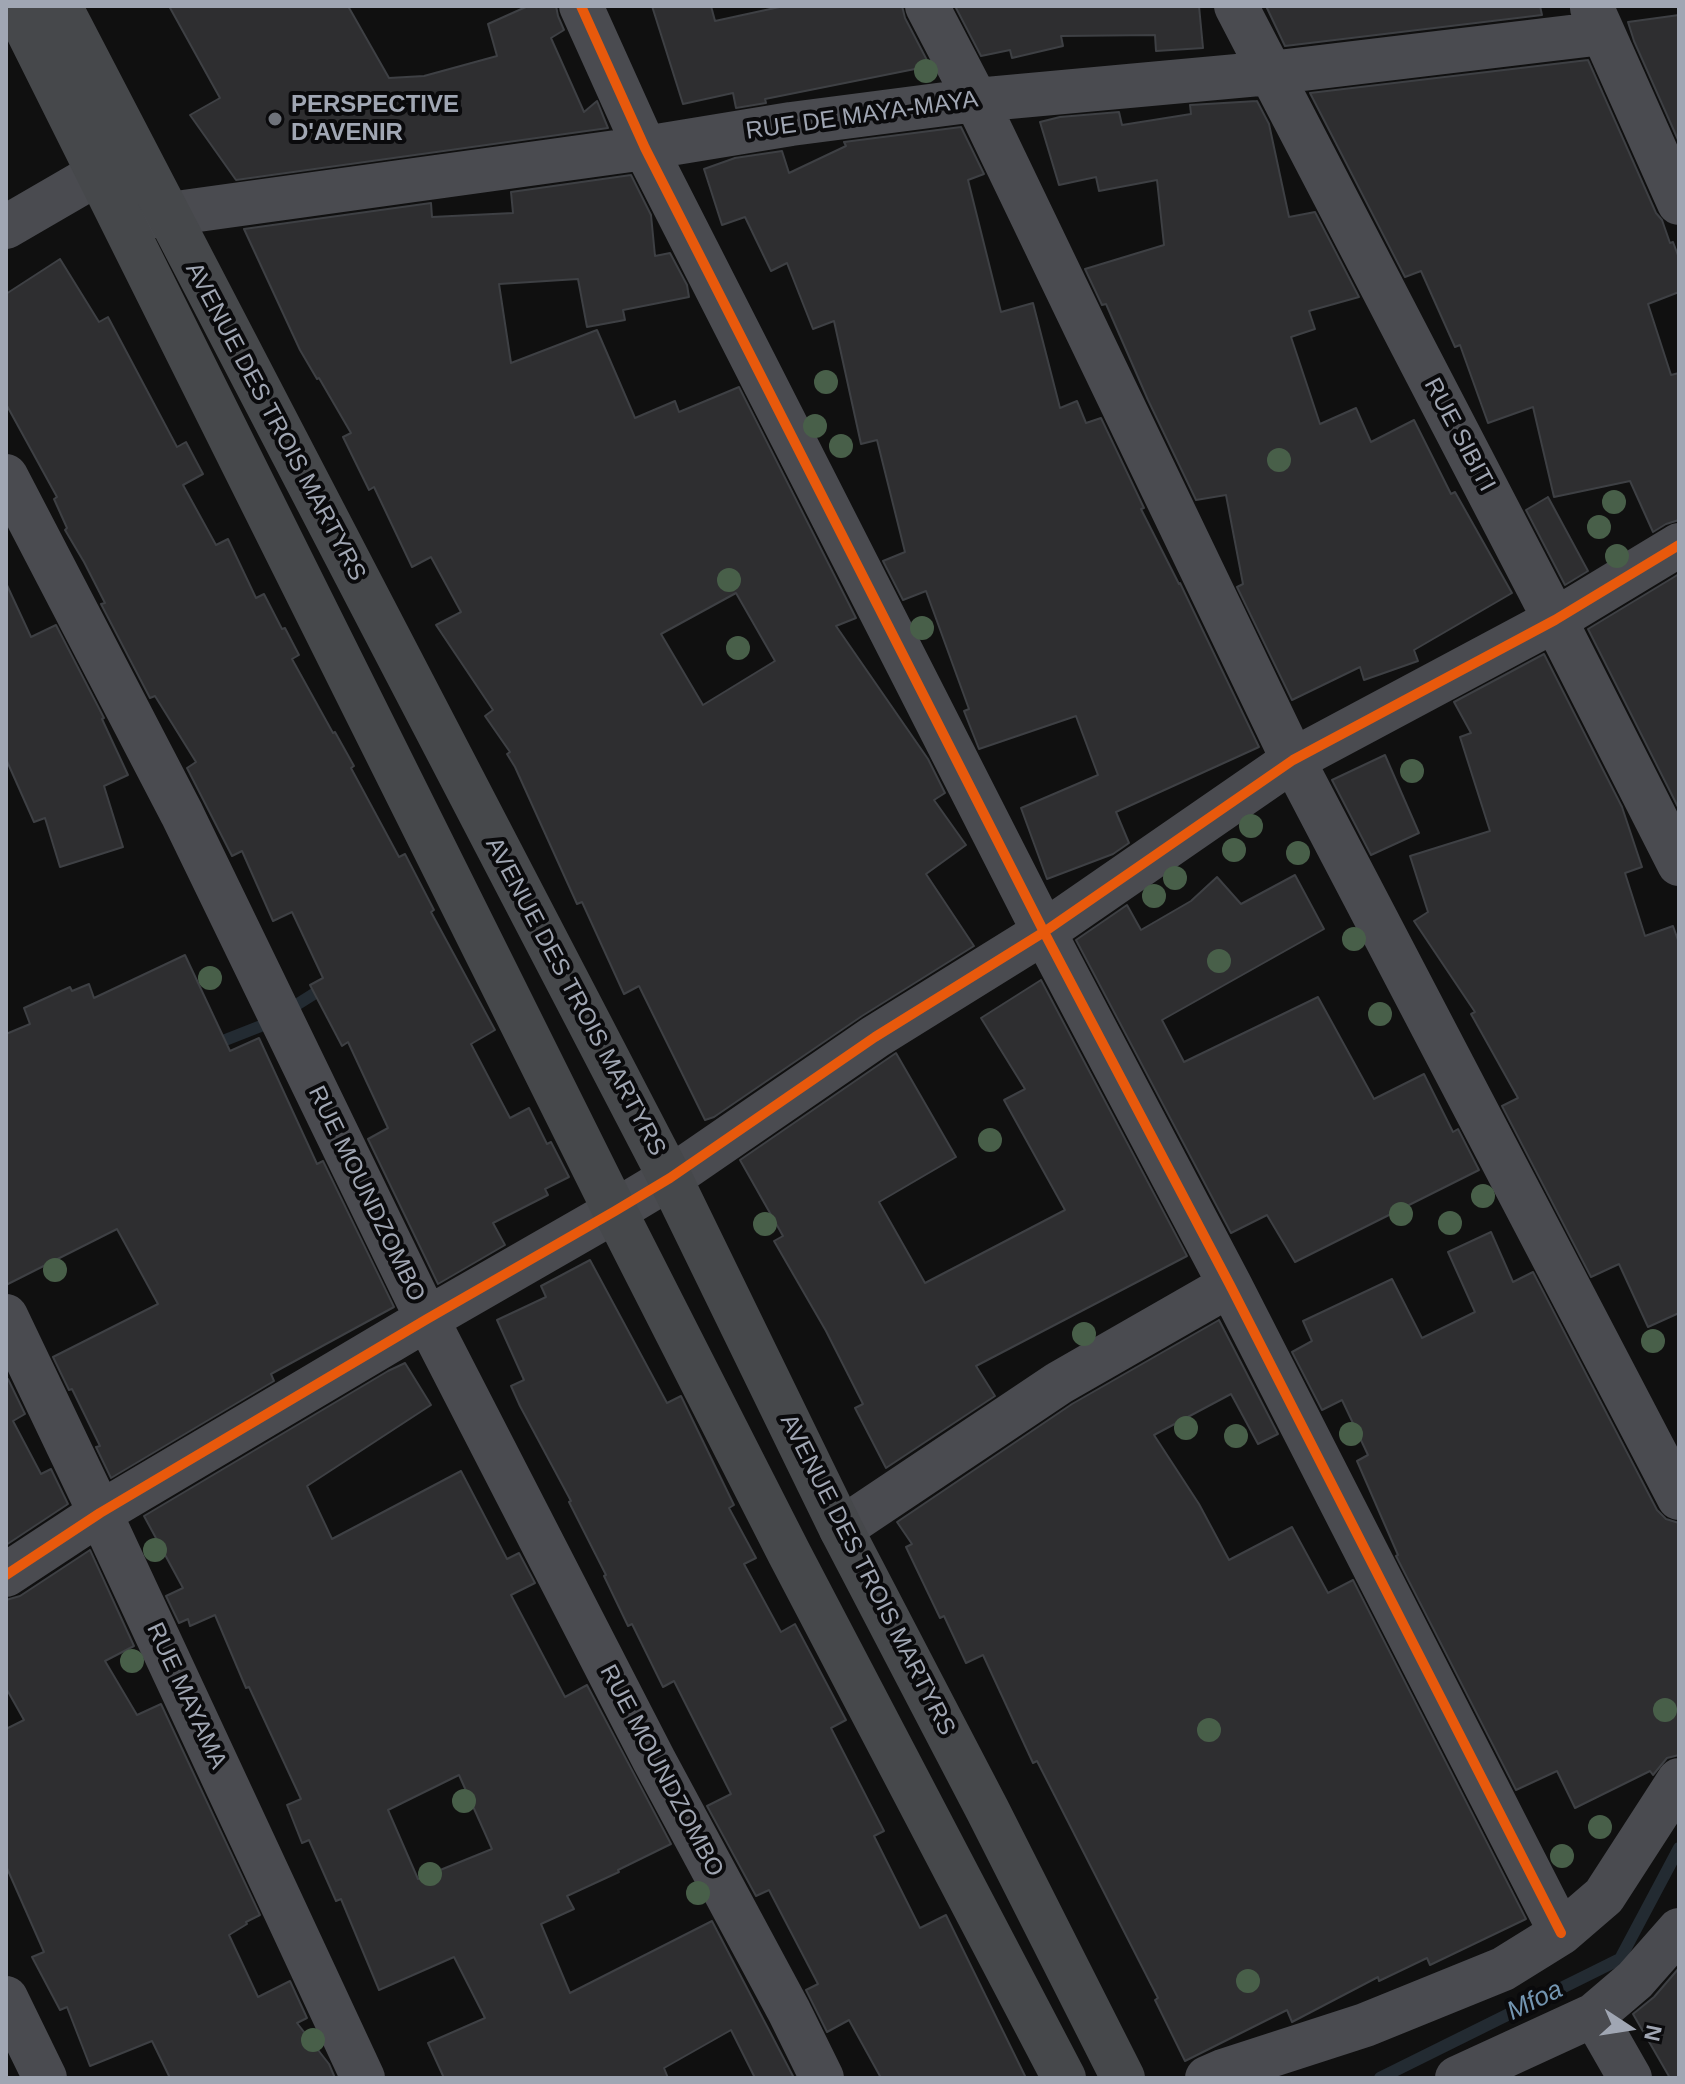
<!DOCTYPE html>
<style>
body{margin:0}
#map{position:relative;width:1685px;height:2084px;overflow:hidden;background:#101010;font-family:Arial,sans-serif}
canvas{display:block}
.frame{position:absolute;inset:0;border:8px solid #a0a6b3;pointer-events:none}
.north{position:absolute;left:1589px;top:1988px;width:80px;height:80px;-webkit-text-stroke:6px #0a0a0c;paint-order:stroke;rotate:102deg;font-size:22px;font-weight:700;line-height:32px;text-align:center;color:#a0a6b3}
.north::after{content:'';display:block;margin:auto;width:28px;height:36px;background:#a0a6b3;clip-path:polygon(50% 0,100% 100%,50% 72%,0 100%)}
</style>
<div id="map">
<canvas width="1685" height="2084"></canvas>
<div class="frame"></div>
<div class="north">N</div>
</div>
<script>
const ctx = document.querySelector('canvas').getContext('2d');
ctx.lineJoin = 'round';
const shape = rows => new Path2D(rows.map(r => 'M' + r).join(''));
function trace(path, color, width, dash) { ctx.strokeStyle = color; ctx.lineWidth = width; ctx.lineCap = dash ? 'butt' : 'round'; ctx.setLineDash(dash || []); ctx.stroke(path); }
function fillPath(path, color) { ctx.fillStyle = color; ctx.fill(path, 'evenodd'); }
function drawText(font, color, halo, rows, align = 'center') {
  ctx.font = font + ' Arial,sans-serif'; ctx.lineWidth = 8; ctx.setLineDash([]); ctx.textBaseline = 'middle'; ctx.strokeStyle = halo; ctx.fillStyle = color; for (const [text, x, y, turn = 0] of rows) {
    ctx.save(); ctx.translate(x, y); ctx.rotate((+turn || 0) * Math.PI / 180); ctx.textAlign = isNaN(turn) ? turn : align; if (halo) ctx.strokeText(text, 0, 0); ctx.fillText(text, 0, 0); ctx.restore();
  }
}
const stream = shape([
 [210,1046,266,1024,328,985],
 [1380,2078,1620,1959,1679,1848]
]);
const building = shape([
 [169,6,348,6,389,78,424,76,497,56,488,24,528,6,556,6,558,16,564,30,551,38,584,112,597,101,608,128,236,180,190,115,220,98,169,6],
 [652,6,711,6,715,21,784,6,902,6,905,18,930,66,765,99,766,103,736,108,733,93,683,104,652,6],
 [955,6,1199,6,1203,48,1156,51,1155,35,1061,36,1063,46,1012,58,1010,50,981,56,955,6],
 [1266,6,1540,6,1542,15,1285,46,1266,6],
 [1679,15,1679,142,1634,41,1628,22,1679,15],
 [1588,60,1656,213,1662,220,1670,243,1673,242,1679,258,1679,292,1648,304,1671,375,1679,373,1679,520,1666,524,1653,532,1630,481,1554,497,1533,407,1488,423,1460,345,1455,347,1421,271,1405,277,1310,93,1588,60],
 [1257,101,1269,124,1289,217,1315,212,1359,297,1309,311,1315,329,1291,337,1320,424,1356,408,1371,442,1414,420,1451,494,1455,492,1512,593,1414,650,1418,661,1364,680,1360,667,1292,700,1237,587,1243,584,1226,495,1196,500,1148,400,1106,304,1102,305,1085,269,1164,245,1157,180,1099,191,1096,177,1059,185,1040,122,1060,117,1119,112,1122,125,1191,114,1190,105,1257,101],
 [961,127,984,174,968,180,1001,312,1033,303,1060,408,1077,401,1086,423,1101,418,1144,508,1141,509,1179,584,1180,583,1259,747,1116,812,1129,843,1113,854,1047,879,1021,808,1098,775,1076,716,979,749,964,711,969,709,926,591,903,600,883,561,905,552,877,440,861,444,834,321,813,329,787,263,771,271,745,217,722,225,704,169,735,158,782,151,789,173,846,146,844,142,961,127],
 [631,175,651,215,655,256,670,253,687,285,689,297,623,310,625,320,587,327,578,279,499,284,511,363,597,330,635,418,675,401,679,412,739,387,856,618,836,626,928,759,945,793,934,800,966,845,926,874,974,946,862,1016,714,1117,705,1120,639,986,624,994,582,902,577,904,515,767,507,754,510,752,485,716,493,710,436,625,461,612,431,557,412,567,374,487,369,490,343,437,351,433,319,378,317,379,300,350,244,229,431,203,432,217,513,213,511,192,631,175],
 [736,593,775,661,703,705,661,634,736,593],
 [60,259,99,322,108,317,177,447,186,442,203,474,183,485,216,545,228,539,256,598,264,594,282,629,285,628,299,655,292,659,333,733,335,732,354,766,351,768,399,857,405,854,434,910,431,912,495,1030,471,1044,510,1118,529,1108,547,1144,551,1142,569,1177,545,1189,548,1195,493,1223,505,1245,438,1284,368,1139,388,1128,348,1042,342,1046,310,985,323,978,292,912,273,921,242,851,232,856,187,768,196,762,155,696,150,698,101,604,105,603,84,562,65,530,67,528,54,499,57,497,6,404,6,294,60,259],
 [1548,497,1588,571,1565,585,1526,510,1548,497],
 [1679,574,1679,809,1588,629,1679,574],
 [6,583,31,637,56,625,104,718,102,719,128,775,104,786,123,847,60,867,45,818,34,822,6,759,6,583],
 [1544,654,1622,807,1642,867,1625,873,1645,936,1673,926,1679,943,1679,1313,1648,1327,1619,1264,1591,1277,1502,1106,1518,1098,1471,1014,1475,1012,1414,921,1428,912,1410,856,1490,831,1460,737,1471,733,1454,702,1544,654],
 [1385,755,1419,833,1371,855,1332,780,1385,755],
 [1295,875,1324,929,1162,1020,1184,1062,1318,997,1374,1099,1424,1074,1453,1132,1458,1129,1479,1170,1295,1262,1267,1215,1231,1233,1076,940,1127,905,1141,930,1191,901,1217,877,1241,904,1295,875],
 [185,955,230,1051,259,1038,317,1164,323,1161,394,1307,271,1374,274,1381,111,1478,96,1447,100,1446,72,1389,69,1390,53,1357,158,1304,117,1229,6,1285,6,1034,30,1024,24,1008,70,987,72,991,89,984,94,998,185,955],
 [1041,980,1187,1256,976,1366,995,1396,886,1468,855,1408,863,1404,826,1331,774,1241,783,1236,740,1160,896,1053,956,1157,879,1202,925,1283,1065,1210,1004,1100,1025,1089,981,1018,1041,980],
 [1491,1232,1513,1282,1533,1272,1657,1510,1666,1519,1679,1523,1679,1755,1667,1758,1653,1775,1650,1771,1575,1808,1557,1771,1516,1790,1396,1556,1398,1555,1357,1461,1368,1455,1342,1400,1322,1410,1292,1352,1312,1341,1303,1321,1392,1279,1422,1338,1475,1312,1448,1252,1491,1232],
 [590,1260,667,1403,681,1396,734,1505,729,1508,756,1558,744,1564,781,1632,795,1624,846,1720,831,1728,884,1831,874,1836,920,1928,946,1915,1026,2078,881,2078,849,2020,827,2032,806,1990,818,1984,769,1890,756,1896,707,1806,731,1794,674,1681,663,1687,632,1624,628,1626,604,1576,606,1575,569,1502,571,1501,520,1406,511,1386,524,1380,497,1320,546,1297,541,1286,590,1260],
 [1219,1320,1278,1434,1258,1444,1231,1394,1154,1435,1199,1504,1229,1560,1292,1527,1328,1593,1353,1580,1526,1919,1430,1965,1427,1958,1379,1981,1378,1977,1292,2022,1287,2010,1185,2061,1155,2000,1158,1998,1037,1761,1033,1763,983,1655,966,1663,944,1616,940,1618,906,1547,912,1544,897,1522,1072,1404,1219,1320],
 [405,1363,431,1405,307,1486,332,1539,461,1471,507,1559,519,1553,535,1583,511,1595,565,1697,587,1685,671,1844,618,1870,619,1872,567,1896,574,1909,541,1924,570,1993,712,1921,794,2078,755,2078,731,2030,664,2068,668,2078,444,2078,428,2043,485,2018,454,1957,379,1990,341,1899,336,1901,309,1840,302,1843,287,1805,301,1799,249,1687,246,1688,215,1615,190,1626,188,1619,179,1623,166,1596,183,1588,144,1516,388,1371,405,1363],
 [459,1775,492,1849,418,1879,388,1810,459,1775],
 [8,1379,25,1414,13,1421,41,1474,51,1469,68,1504,6,1545,6,1380,8,1379],
 [90,1550,134,1646,105,1661,137,1715,161,1704,260,1915,246,1922,247,1924,229,1935,258,1997,290,1981,307,2018,297,2023,329,2064,335,2078,170,2078,152,2041,90,2066,67,2007,60,2010,32,1957,44,1952,6,1866,6,1729,24,1720,6,1688,6,1600,20,1596,90,1550],
 [1679,1968,1679,2078,1670,2078,1633,2014,1654,1997,1679,1968]
]);
const street = shape([
 [581,6,645,148,1044,932,1230,1285,1561,1933],
 [927,6,976,100,1293,760,1679,1498],
 [1236,6,1555,620,1679,864],
 [1592,8,1679,203],
 [133,219,645,148,791,124,976,100,1270,73,1603,33],
 [6,227,99,173,133,156],
 [6,476,182,814,427,1319,654,1760,789,2011,822,2078],
 [6,1316,100,1513,363,2078],
 [841,1529,1059,1383,1230,1285],
 [6,1575,100,1513,427,1319,615,1211,670,1178,875,1037,1044,932,1293,760,1555,620,1679,545],
 [6,1998,45,2078],
 [1594,2015,1630,2078],
 [1207,2078,1223,2071,1365,2025,1503,1969,1561,1933,1604,1896,1679,1780],
 [1457,2078,1594,2015,1635,1980,1679,1930]
]);
const primary = shape([
 [15,6,615,1211,789,1553,1064,2078],
 [60,6,670,1178,841,1529,988,1811,1123,2078]
]);
const cycleway = shape([
 [581,6,645,148,1044,932,1230,1285,1561,1933],
 [6,1575,100,1513,427,1319,615,1211,670,1178,875,1037,1044,932,1293,760,1555,620,1679,545]
]);
const trees = [
 [926,71],
 [826,382],
 [815,426],
 [841,446],
 [1279,460],
 [1614,502],
 [1599,527],
 [1617,556],
 [729,580],
 [922,628],
 [738,648],
 [1412,771],
 [1251,826],
 [1234,850],
 [1298,853],
 [1175,878],
 [1154,896],
 [1354,939],
 [1219,961],
 [210,978],
 [1380,1014],
 [990,1140],
 [1483,1196],
 [1401,1214],
 [1450,1223],
 [765,1224],
 [55,1270],
 [1084,1334],
 [1653,1341],
 [1186,1428],
 [1351,1434],
 [1236,1436],
 [155,1550],
 [132,1661],
 [1665,1710],
 [1209,1730],
 [464,1801],
 [1600,1827],
 [1562,1856],
 [430,1874],
 [698,1893],
 [1248,1981],
 [313,2040]
];
const markers = [
 [275,119,8,"#6e727a"]
];
const poiNames = [
 ["PERSPECTIVE",291,105],
 ["D'AVENIR",291,133]
];
const streetNames = [
 ["RUE DE MAYA-MAYA",862,116,-8],
 ["AVENUE DES TROIS MARTYRS",275,422,62],
 ["RUE SIBITI",1459,435,62],
 ["AVENUE DES TROIS MARTYRS",575,997,62],
 ["RUE MOUNDZOMBO",366,1194,64],
 ["AVENUE DES TROIS MARTYRS",867,1575,63],
 ["RUE MAYAMA",186,1696,65],
 ["RUE MOUNDZOMBO",661,1771,62]
];
const waterNames = [
 ["Mfoa",1535,2001,-26]
];
trace(stream, '#232b32', 12);
fillPath(building, '#2e2e30');
trace(building, '#3e4044', 2);
trace(street, '#4a4b50', 44);
trace(primary, '#46484b', 44);
trace(cycleway, '#e8590c', 10);
ctx.fillStyle = '#485f49';
for (const [x, y] of trees) { ctx.beginPath(); ctx.arc(x, y, 12, 0, 2 * Math.PI); ctx.fill(); }
for (const [x, y, r, color] of markers) { const dot = new Path2D(); dot.arc(x, y, r, 0, 2 * Math.PI); ctx.fillStyle = color; ctx.fill(dot); trace(dot, '#0a0a0c', 3); }
drawText('bold 24px', '#a0a6b3', '#0a0a0c', poiNames, 'left');
drawText('24px', '#a0a6b3', '#0a0a0c', streetNames);
drawText('italic 26px', '#7395b1', '#0a0a0c', waterNames);
</script>
